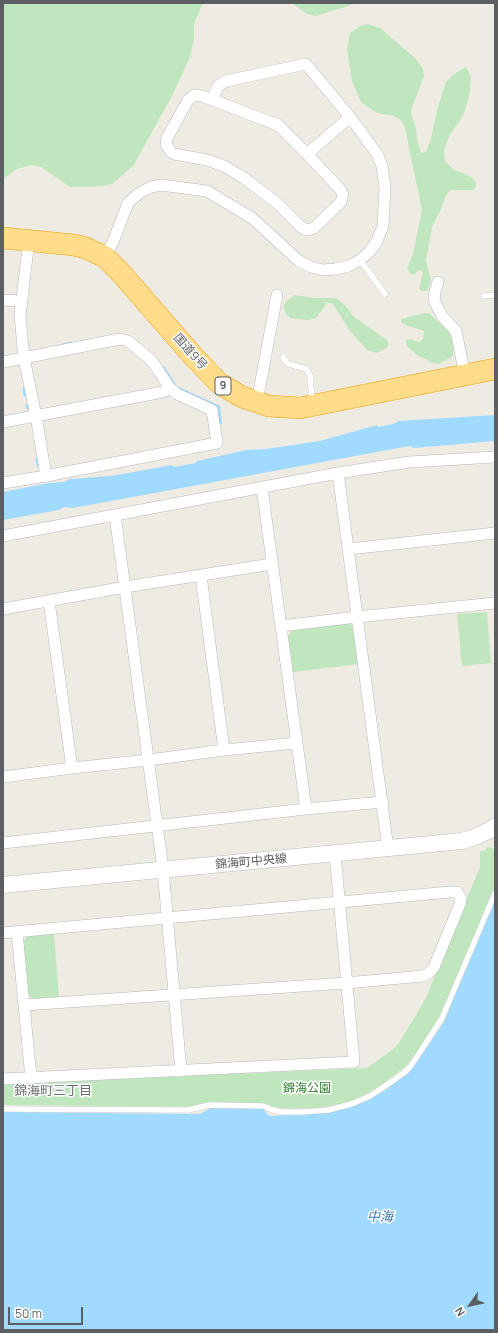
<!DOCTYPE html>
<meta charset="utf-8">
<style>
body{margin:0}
#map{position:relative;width:498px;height:1333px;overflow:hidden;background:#eeebe2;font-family:Manrope,sans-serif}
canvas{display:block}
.frame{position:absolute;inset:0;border:4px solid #5b5f63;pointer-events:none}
.north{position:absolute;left:450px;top:1285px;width:40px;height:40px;-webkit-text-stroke:3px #fff;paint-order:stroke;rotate:237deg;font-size:11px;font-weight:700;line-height:16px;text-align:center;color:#5b5f63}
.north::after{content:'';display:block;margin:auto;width:14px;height:18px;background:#5b5f63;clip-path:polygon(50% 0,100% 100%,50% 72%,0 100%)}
.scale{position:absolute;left:8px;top:1307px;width:75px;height:18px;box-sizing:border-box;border:2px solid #5b5f63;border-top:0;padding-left:5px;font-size:12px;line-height:14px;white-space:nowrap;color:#5b5f63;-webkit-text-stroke:3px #fff;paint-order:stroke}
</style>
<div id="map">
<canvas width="498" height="1333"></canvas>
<div class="frame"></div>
<div class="north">N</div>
<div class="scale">50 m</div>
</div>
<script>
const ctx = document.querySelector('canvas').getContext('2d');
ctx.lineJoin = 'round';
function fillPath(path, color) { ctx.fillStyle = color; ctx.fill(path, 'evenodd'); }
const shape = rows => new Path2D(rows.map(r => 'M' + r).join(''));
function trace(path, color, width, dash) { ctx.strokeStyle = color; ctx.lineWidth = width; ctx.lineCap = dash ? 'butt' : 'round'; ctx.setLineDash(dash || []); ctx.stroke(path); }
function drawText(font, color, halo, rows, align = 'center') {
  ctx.font = font + ' Manrope,"Noto Sans JP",sans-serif'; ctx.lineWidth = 3; ctx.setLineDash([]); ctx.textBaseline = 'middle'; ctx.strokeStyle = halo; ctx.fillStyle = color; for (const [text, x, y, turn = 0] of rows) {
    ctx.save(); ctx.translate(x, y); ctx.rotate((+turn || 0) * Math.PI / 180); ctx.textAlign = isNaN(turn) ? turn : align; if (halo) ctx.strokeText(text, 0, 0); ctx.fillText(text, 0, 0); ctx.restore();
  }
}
const green = shape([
 [3,3,203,3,194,23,194,38,190,57,172,96,133,166,112,184,101,186,87,187,70,187,41,167,31,165,17,169,3,179],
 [292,3,355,3,346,7,331,11,316,16,307,14],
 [368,24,380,28,416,59,423,69,424,76,412,107,411,113,416,128,417,140,421,153,426,152,431,139,437,110,446,82,454,74,466,67,471,77,469,97,463,116,449,136,444,150,445,161,454,170,465,174,472,178,476,183,476,187,473,190,451,190,446,195,441,209,432,227,426,261,431,280,428,289,426,291,422,291,419,289,423,273,421,270,418,270,415,274,411,275,407,269,413,254,422,210,405,128,401,120,394,116,377,113,361,102,352,81,347,49,350,33,360,26],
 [295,295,314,298,336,298,346,306,353,316,388,341,388,347,377,353,367,350,350,331,332,303,327,303,316,318,308,320,290,318,286,314,283,306,288,300],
 [425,313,429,313,437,321,448,330,453,344,453,356,439,364,433,363,417,355,407,346,405,340,410,339,419,342,423,339,424,331,406,325,401,322,401,319],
 [487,612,491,663,462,666,457,614],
 [349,623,354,627,359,664,293,672,288,636,292,631],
 [487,847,493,848,495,853,495,886,443,1011,414,1056,405,1067,377,1088,355,1100,340,1104,319,1108,281,1109,263,1103,209,1102,187,1107,3,1105,3,1084,367,1068,392,1050,399,1043,426,998,480,867,480,851,485,851],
 [54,933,59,997,34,999,28,995,23,942,28,936]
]);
const water = shape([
 [164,366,177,386,181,388,220,406,222,424,219,424,218,407,185,394,176,388,162,367],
 [495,415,495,441,413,448,412,446,404,447,73,508,64,507,59,510,3,520,3,492,49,483,64,482,70,479,111,476,172,465,174,467,196,463,197,461,246,450,266,449,320,441,377,425,378,427,393,424,399,421],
 [495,901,495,1330,3,1330,3,1112,200,1114,211,1108,264,1109,267,1114,270,1116,328,1113,352,1107,370,1099,387,1089,409,1072,419,1059,444,1022]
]);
const stream = shape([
 [63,345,71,343],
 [24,388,25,395],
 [27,406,28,408],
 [37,459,38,465]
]);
const lane = shape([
 [360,260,385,294],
 [483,296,495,295],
 [283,357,286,362,289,364,306,369,310,375,312,402],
 [3,1109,188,1110,209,1105,263,1106,273,1110,283,1112,303,1112,329,1110,354,1103,370,1096,404,1073,410,1067,420,1052,442,1018,495,893]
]);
const street = shape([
 [307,154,340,189,343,195,341,202,314,228,307,230,301,227,277,203,244,178,224,166,207,160,174,154,171,152,166,144,167,138,188,100,194,95,202,96,278,125,307,154,350,117],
 [29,240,20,315,24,358,36,416,46,476],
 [105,257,113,242,128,203,138,194,151,187,161,185,207,191,252,218,299,261,311,267,323,270,335,269,349,266,360,260,369,252,376,243,383,226,385,188,382,166,378,155,350,117,306,64,226,81,218,86,212,100],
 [438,282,435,292,434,300,442,316,456,331,465,375],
 [3,300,22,301],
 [3,362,120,339,128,341,152,361,170,388,177,394,212,410,217,443,46,476,3,483],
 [257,402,277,295],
 [3,422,163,392,170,388],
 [338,473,388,849],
 [262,488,306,809],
 [115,515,163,869,181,1071],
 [3,536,338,473,409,462,495,457],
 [349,549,495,533],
 [201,576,224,750],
 [49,601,72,768],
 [3,609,125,587,272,564],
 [281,626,357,617,495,603],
 [3,777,72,768,149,760,224,750,296,743],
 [3,843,306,809,383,802],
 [17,932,31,1078],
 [3,933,450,892,457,892,461,898,460,904,434,967,429,973,423,976,346,983,24,1005],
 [3,1079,354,1062,335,854]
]);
const secondary = shape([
 [3,885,462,841,475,837,490,830,495,826]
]);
const highway = shape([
 [3,238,74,245,86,248,105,257,121,273,194,357,219,383,242,397,269,406,300,408,495,369]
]);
const shields = [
 [223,386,16]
];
const shieldNames = [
 ["9",223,386]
];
const streetNames = [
 ["国道9号",190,352,48],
 ["錦海町中央線",251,862,-5]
];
const parkNames = [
 ["錦海公園",307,1089]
];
const neighbourhoodNames = [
 ["錦海町三丁目",53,1091]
];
const waterNames = [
 ["中海",380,1217]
];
fillPath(green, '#c0e6be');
fillPath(water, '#a1daff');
trace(stream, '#a1daff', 3);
trace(lane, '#b5b9bd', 6);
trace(street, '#b5b9bd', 12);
trace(secondary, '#b6babf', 17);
trace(highway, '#f09c00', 22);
trace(lane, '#fff', 5.5);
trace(street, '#fff', 11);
trace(secondary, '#fff', 16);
trace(highway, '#fedc89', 21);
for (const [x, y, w] of shields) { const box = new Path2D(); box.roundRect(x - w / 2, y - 9, w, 18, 3); ctx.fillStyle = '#fff'; ctx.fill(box); trace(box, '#5b5f63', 1); }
drawText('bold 11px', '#5b5f63', null, shieldNames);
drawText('12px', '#5b5f63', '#fff', streetNames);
drawText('12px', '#338233', '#fff', parkNames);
drawText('13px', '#6c7175', '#fff', neighbourhoodNames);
drawText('italic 13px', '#3d7ab2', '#fff', waterNames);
</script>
